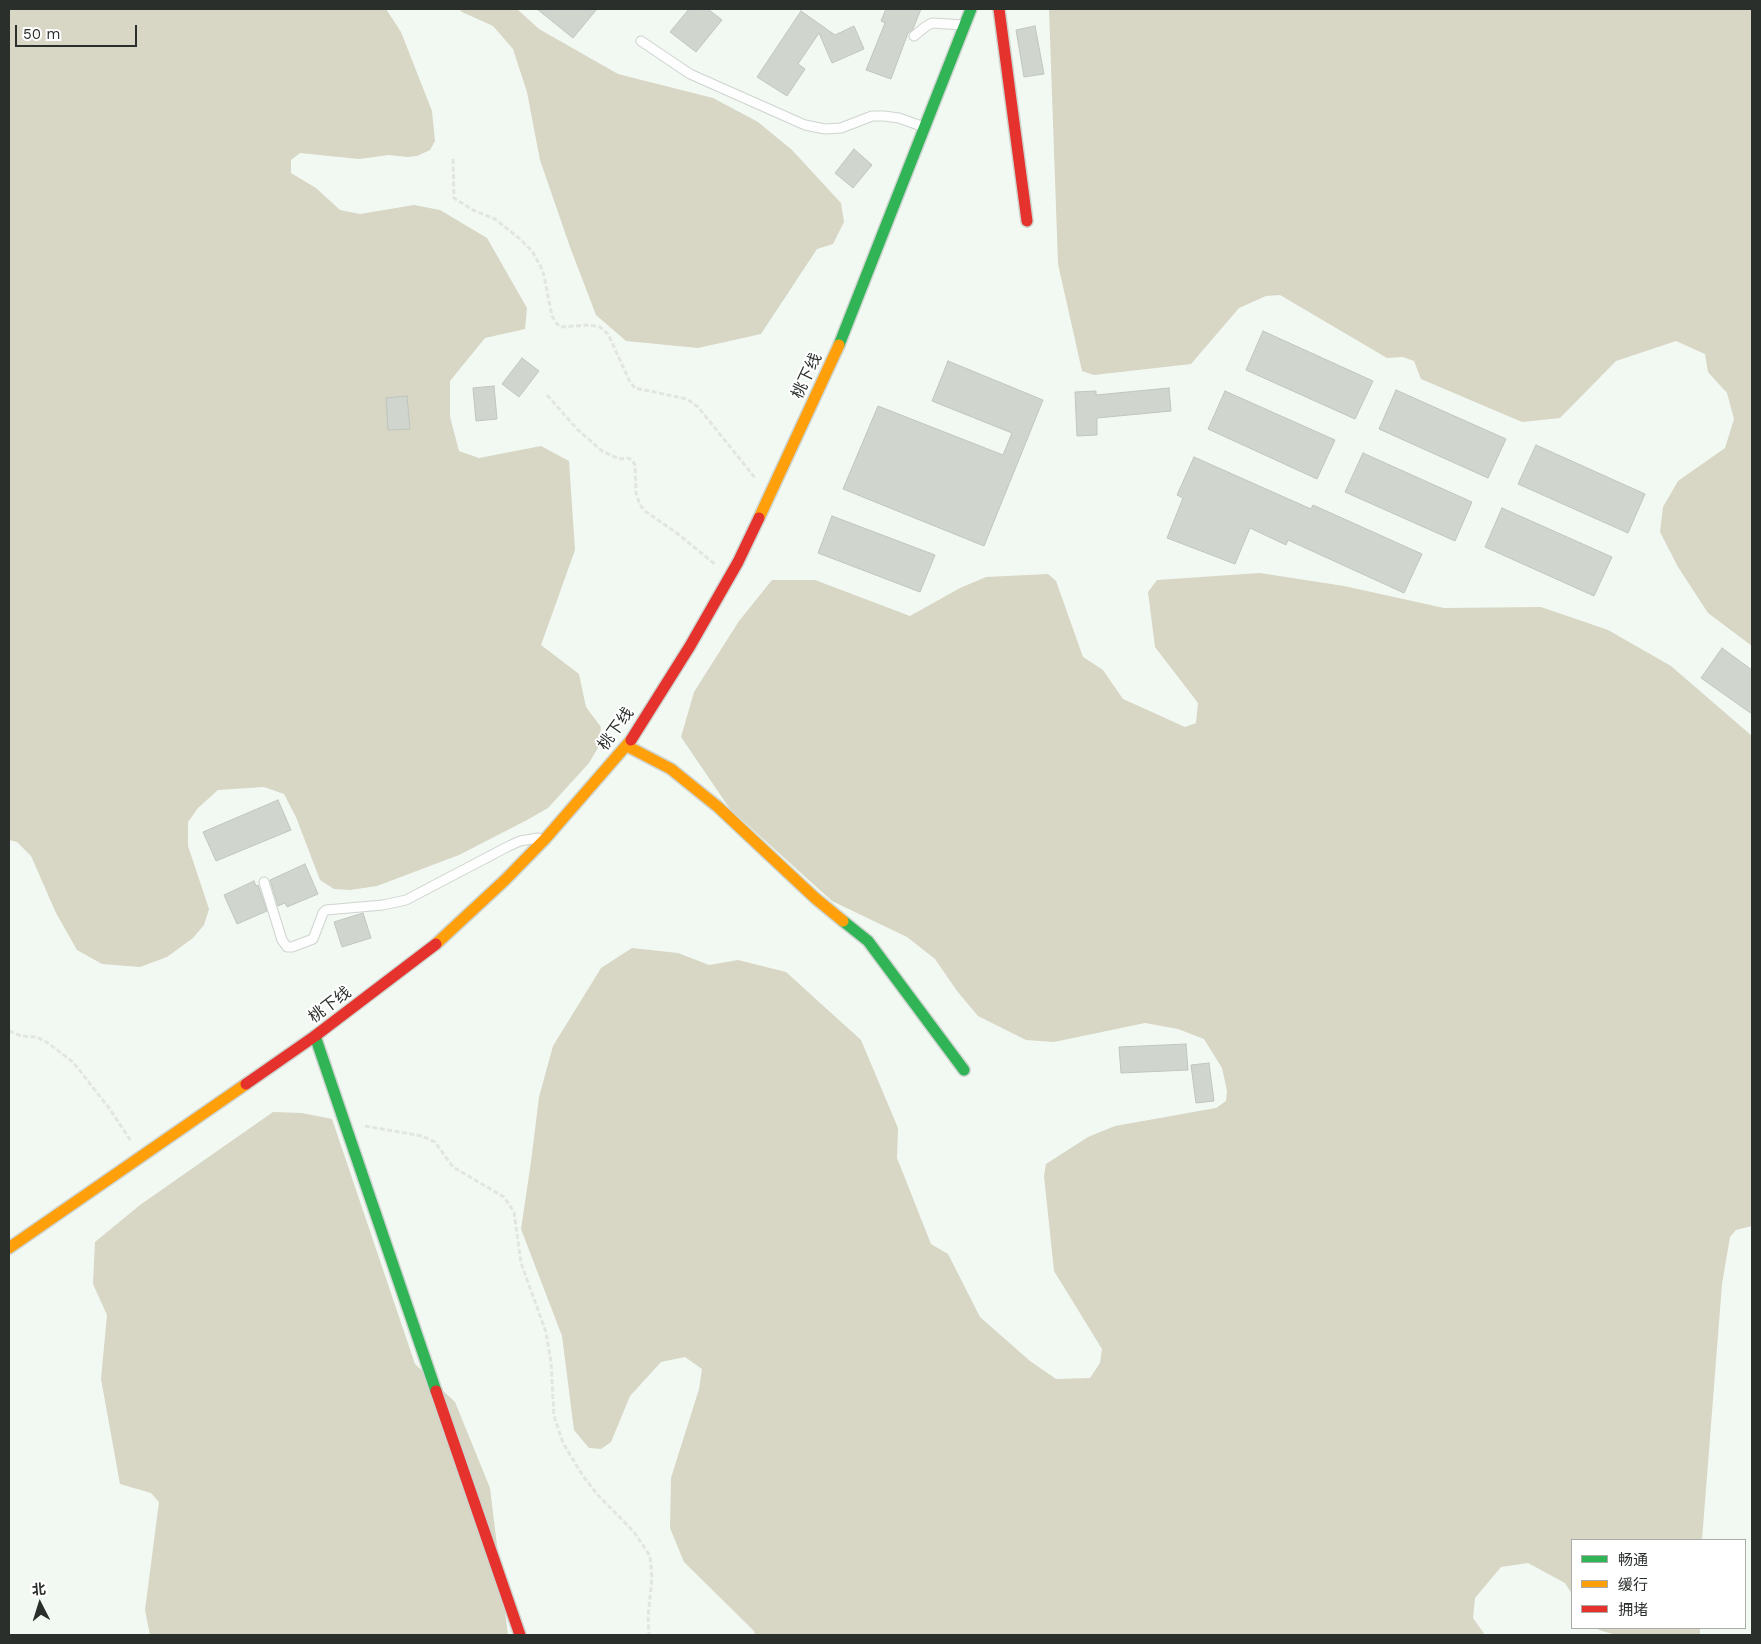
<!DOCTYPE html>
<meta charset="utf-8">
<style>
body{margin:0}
#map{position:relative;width:1761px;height:1644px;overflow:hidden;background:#f2f9f3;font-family:"Work Sans","Noto Sans SC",sans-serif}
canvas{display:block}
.frame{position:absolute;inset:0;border:10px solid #2a2f2b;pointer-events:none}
.legend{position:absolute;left:1571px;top:1539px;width:175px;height:90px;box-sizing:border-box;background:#fff;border:1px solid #aaacaa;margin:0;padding:6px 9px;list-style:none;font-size:15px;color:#2a2f2b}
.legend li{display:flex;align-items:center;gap:10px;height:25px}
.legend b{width:25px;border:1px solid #aaacaa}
.north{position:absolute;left:15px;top:1579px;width:50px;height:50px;-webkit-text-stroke:4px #fff;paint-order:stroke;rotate:355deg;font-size:14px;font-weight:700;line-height:20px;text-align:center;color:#2a2f2b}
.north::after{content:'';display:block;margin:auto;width:18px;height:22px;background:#2a2f2b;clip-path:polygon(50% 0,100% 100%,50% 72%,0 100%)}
.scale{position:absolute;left:15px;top:25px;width:122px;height:22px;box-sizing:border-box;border:2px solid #2a2f2b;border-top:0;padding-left:6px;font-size:15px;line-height:18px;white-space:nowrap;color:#2a2f2b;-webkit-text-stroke:4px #fff;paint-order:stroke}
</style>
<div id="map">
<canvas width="1761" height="1644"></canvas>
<div class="frame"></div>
<ul class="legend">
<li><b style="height:6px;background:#30b455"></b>畅通</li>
<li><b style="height:6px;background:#ff9f0a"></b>缓行</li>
<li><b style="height:6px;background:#e5322d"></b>拥堵</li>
</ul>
<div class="north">北</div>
<div class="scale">50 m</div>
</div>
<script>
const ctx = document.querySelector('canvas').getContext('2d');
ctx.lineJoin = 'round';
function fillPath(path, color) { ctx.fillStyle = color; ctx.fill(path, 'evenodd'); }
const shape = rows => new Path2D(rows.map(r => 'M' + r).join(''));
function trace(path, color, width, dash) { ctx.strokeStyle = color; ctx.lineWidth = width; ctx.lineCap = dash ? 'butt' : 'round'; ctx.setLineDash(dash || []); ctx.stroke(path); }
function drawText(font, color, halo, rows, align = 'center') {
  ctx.font = font + ' "Work Sans","Noto Sans SC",sans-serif'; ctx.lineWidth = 4; ctx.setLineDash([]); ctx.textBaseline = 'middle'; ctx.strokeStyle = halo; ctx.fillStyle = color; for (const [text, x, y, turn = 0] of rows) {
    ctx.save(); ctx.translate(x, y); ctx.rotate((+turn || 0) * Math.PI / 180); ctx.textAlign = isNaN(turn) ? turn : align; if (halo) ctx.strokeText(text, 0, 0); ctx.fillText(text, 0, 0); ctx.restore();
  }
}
const forest = shape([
 [9,9,386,9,401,32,432,111,435,141,430,150,417,156,407,157,389,155,359,159,300,153,291,160,291,173,316,188,340,210,360,214,414,205,440,210,487,238,527,308,525,329,485,338,450,381,450,417,459,451,479,458,541,446,569,461,575,550,541,645,579,674,586,707,601,727,599,746,589,763,548,808,527,820,459,855,377,886,350,890,334,889,320,880,296,817,284,794,264,787,218,790,198,808,188,822,188,846,209,909,204,925,193,938,167,957,140,967,102,964,77,950,56,913,31,856,17,842,9,840],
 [459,9,517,9,539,29,618,74,713,98,758,122,792,150,841,203,844,222,833,244,817,249,761,334,698,348,626,341,596,315,570,247,540,160,527,92,513,49,493,26,462,12],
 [1049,9,1752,9,1752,646,1708,613,1678,567,1660,532,1663,507,1678,481,1725,448,1734,419,1727,393,1708,372,1705,354,1676,341,1616,361,1560,418,1522,422,1421,379,1414,361,1403,357,1387,358,1280,295,1266,296,1239,308,1191,364,1094,375,1082,371,1058,264],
 [1260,573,1344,586,1444,608,1541,607,1608,630,1671,666,1752,736,1752,1226,1736,1230,1730,1237,1722,1284,1702,1540,1572,1540,1572,1594,1565,1583,1528,1563,1501,1567,1475,1598,1473,1618,1485,1635,755,1635,754,1631,684,1562,670,1528,671,1478,699,1389,702,1369,685,1357,661,1362,630,1396,611,1442,601,1449,589,1448,574,1430,562,1336,521,1229,531,1162,539,1097,553,1046,601,968,632,948,678,953,709,965,738,960,786,972,861,1040,898,1128,897,1158,931,1244,948,1254,980,1317,1030,1361,1056,1379,1090,1378,1100,1363,1102,1349,1054,1271,1044,1176,1046,1164,1088,1137,1115,1126,1216,1108,1226,1101,1227,1091,1222,1068,1204,1039,1178,1029,1145,1023,1054,1042,1026,1040,978,1016,957,991,935,959,907,937,832,901,730,809,681,737,694,692,739,621,772,580,815,580,910,616,960,588,986,577,1048,574,1056,581,1083,657,1103,670,1123,699,1185,727,1196,723,1198,703,1155,647,1148,592,1157,580],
 [273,1112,302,1113,332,1119,415,1364,455,1402,490,1488,508,1635,150,1635,145,1610,159,1502,151,1493,120,1484,101,1379,107,1315,93,1284,95,1242,140,1205],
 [1597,1628,1700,1628,1700,1635,1616,1635,1599,1630]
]);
const building = shape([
 [537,9,597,9,573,38,537,9],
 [689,9,708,9,722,20,696,52,670,32,689,9],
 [886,9,921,9,913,29,908,33,891,79,866,70,885,23,881,21,886,9],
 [801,11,835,35,854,26,864,49,832,63,819,33,798,64,805,69,787,96,757,77,801,11],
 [1035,26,1044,74,1024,77,1016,30,1035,26],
 [854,149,872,165,853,188,835,173,854,149],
 [1263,331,1373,381,1355,419,1246,370,1263,331],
 [522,358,539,371,519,397,502,384,522,358],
 [948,361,1043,400,984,546,843,489,878,406,1003,455,1012,433,932,401,948,361],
 [494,386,497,419,476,421,473,388,494,386],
 [1169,388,1171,411,1097,418,1097,435,1077,436,1075,392,1096,391,1096,395,1169,388],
 [1396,390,1506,439,1488,478,1379,429,1396,390],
 [1225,391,1335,440,1317,479,1208,429,1225,391],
 [407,396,410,429,388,430,386,398,407,396],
 [1536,445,1645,494,1628,533,1518,484,1536,445],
 [1363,453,1472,502,1455,541,1345,492,1363,453],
 [1194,457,1311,509,1313,505,1422,554,1404,593,1288,540,1286,545,1250,528,1235,564,1167,538,1183,498,1177,495,1194,457],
 [1502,508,1612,557,1594,596,1485,547,1502,508],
 [832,516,935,555,920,592,818,553,832,516],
 [1722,648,1752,670,1752,714,1701,678,1722,648],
 [278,800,291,830,216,861,203,832,278,800],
 [305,864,318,894,287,907,285,903,278,906,270,880,305,864],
 [254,881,256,886,258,885,267,911,237,924,224,895,254,881],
 [363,913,371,938,342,947,334,922,363,913],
 [1186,1044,1188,1070,1121,1073,1119,1047,1186,1044],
 [1209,1063,1214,1101,1196,1103,1191,1065,1209,1063]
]);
const path = shape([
 [453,159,454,198,473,210,495,219,520,239,532,251,543,271,552,316,557,324,561,327,589,325,600,327,608,334,630,382,635,388,687,399,698,407,756,479],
 [547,395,577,429,602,451,619,459,628,458,632,460,635,465,636,493,640,505,645,511,678,534,716,565],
 [9,1031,21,1036,37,1037,48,1043,73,1062,109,1108,131,1141],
 [365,1126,422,1136,435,1142,453,1167,504,1197,514,1212,521,1263,546,1332,551,1362,554,1416,563,1443,583,1476,597,1494,634,1532,650,1556,652,1577,648,1617,649,1635]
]);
const lane = shape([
 [914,36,925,27,932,23,964,25],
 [641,41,690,74,805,125,825,129,841,128,872,116,884,116,899,118,924,127],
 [264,882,282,940,287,947,292,947,313,939,323,913,326,910,383,905,406,900,509,846,520,841,538,838]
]);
const fast = shape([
 [839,345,971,9],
 [843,921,868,941,964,1070],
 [315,1036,436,1391]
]);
const slow = shape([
 [759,518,839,345],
 [627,746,671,769,718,807,815,898,843,921],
 [436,944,505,880,546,838,631,740],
 [9,1248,246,1084]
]);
const jam = shape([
 [999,9,1027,221],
 [631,740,690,646,738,562,759,518],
 [246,1084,315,1036,436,944],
 [436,1391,520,1635]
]);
const streetNames = [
 ["桃下线",807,376,-65],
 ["桃下线",616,729,-54],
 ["桃下线",330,1005,-37]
];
fillPath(forest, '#d8d6c4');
fillPath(building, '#d0d6ce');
trace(building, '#c0c5bf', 1);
trace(lane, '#ced4cf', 11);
trace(fast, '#ced4cf', 14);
trace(slow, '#ced4cf', 14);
trace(jam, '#ced4cf', 14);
trace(path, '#e3e5e3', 3, [5, 2.5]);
trace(lane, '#fdfefd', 9);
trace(fast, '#30b455', 11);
trace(slow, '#ff9f0a', 11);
trace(jam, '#e5322d', 11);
drawText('16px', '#2a2f2b', '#fff', streetNames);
</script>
